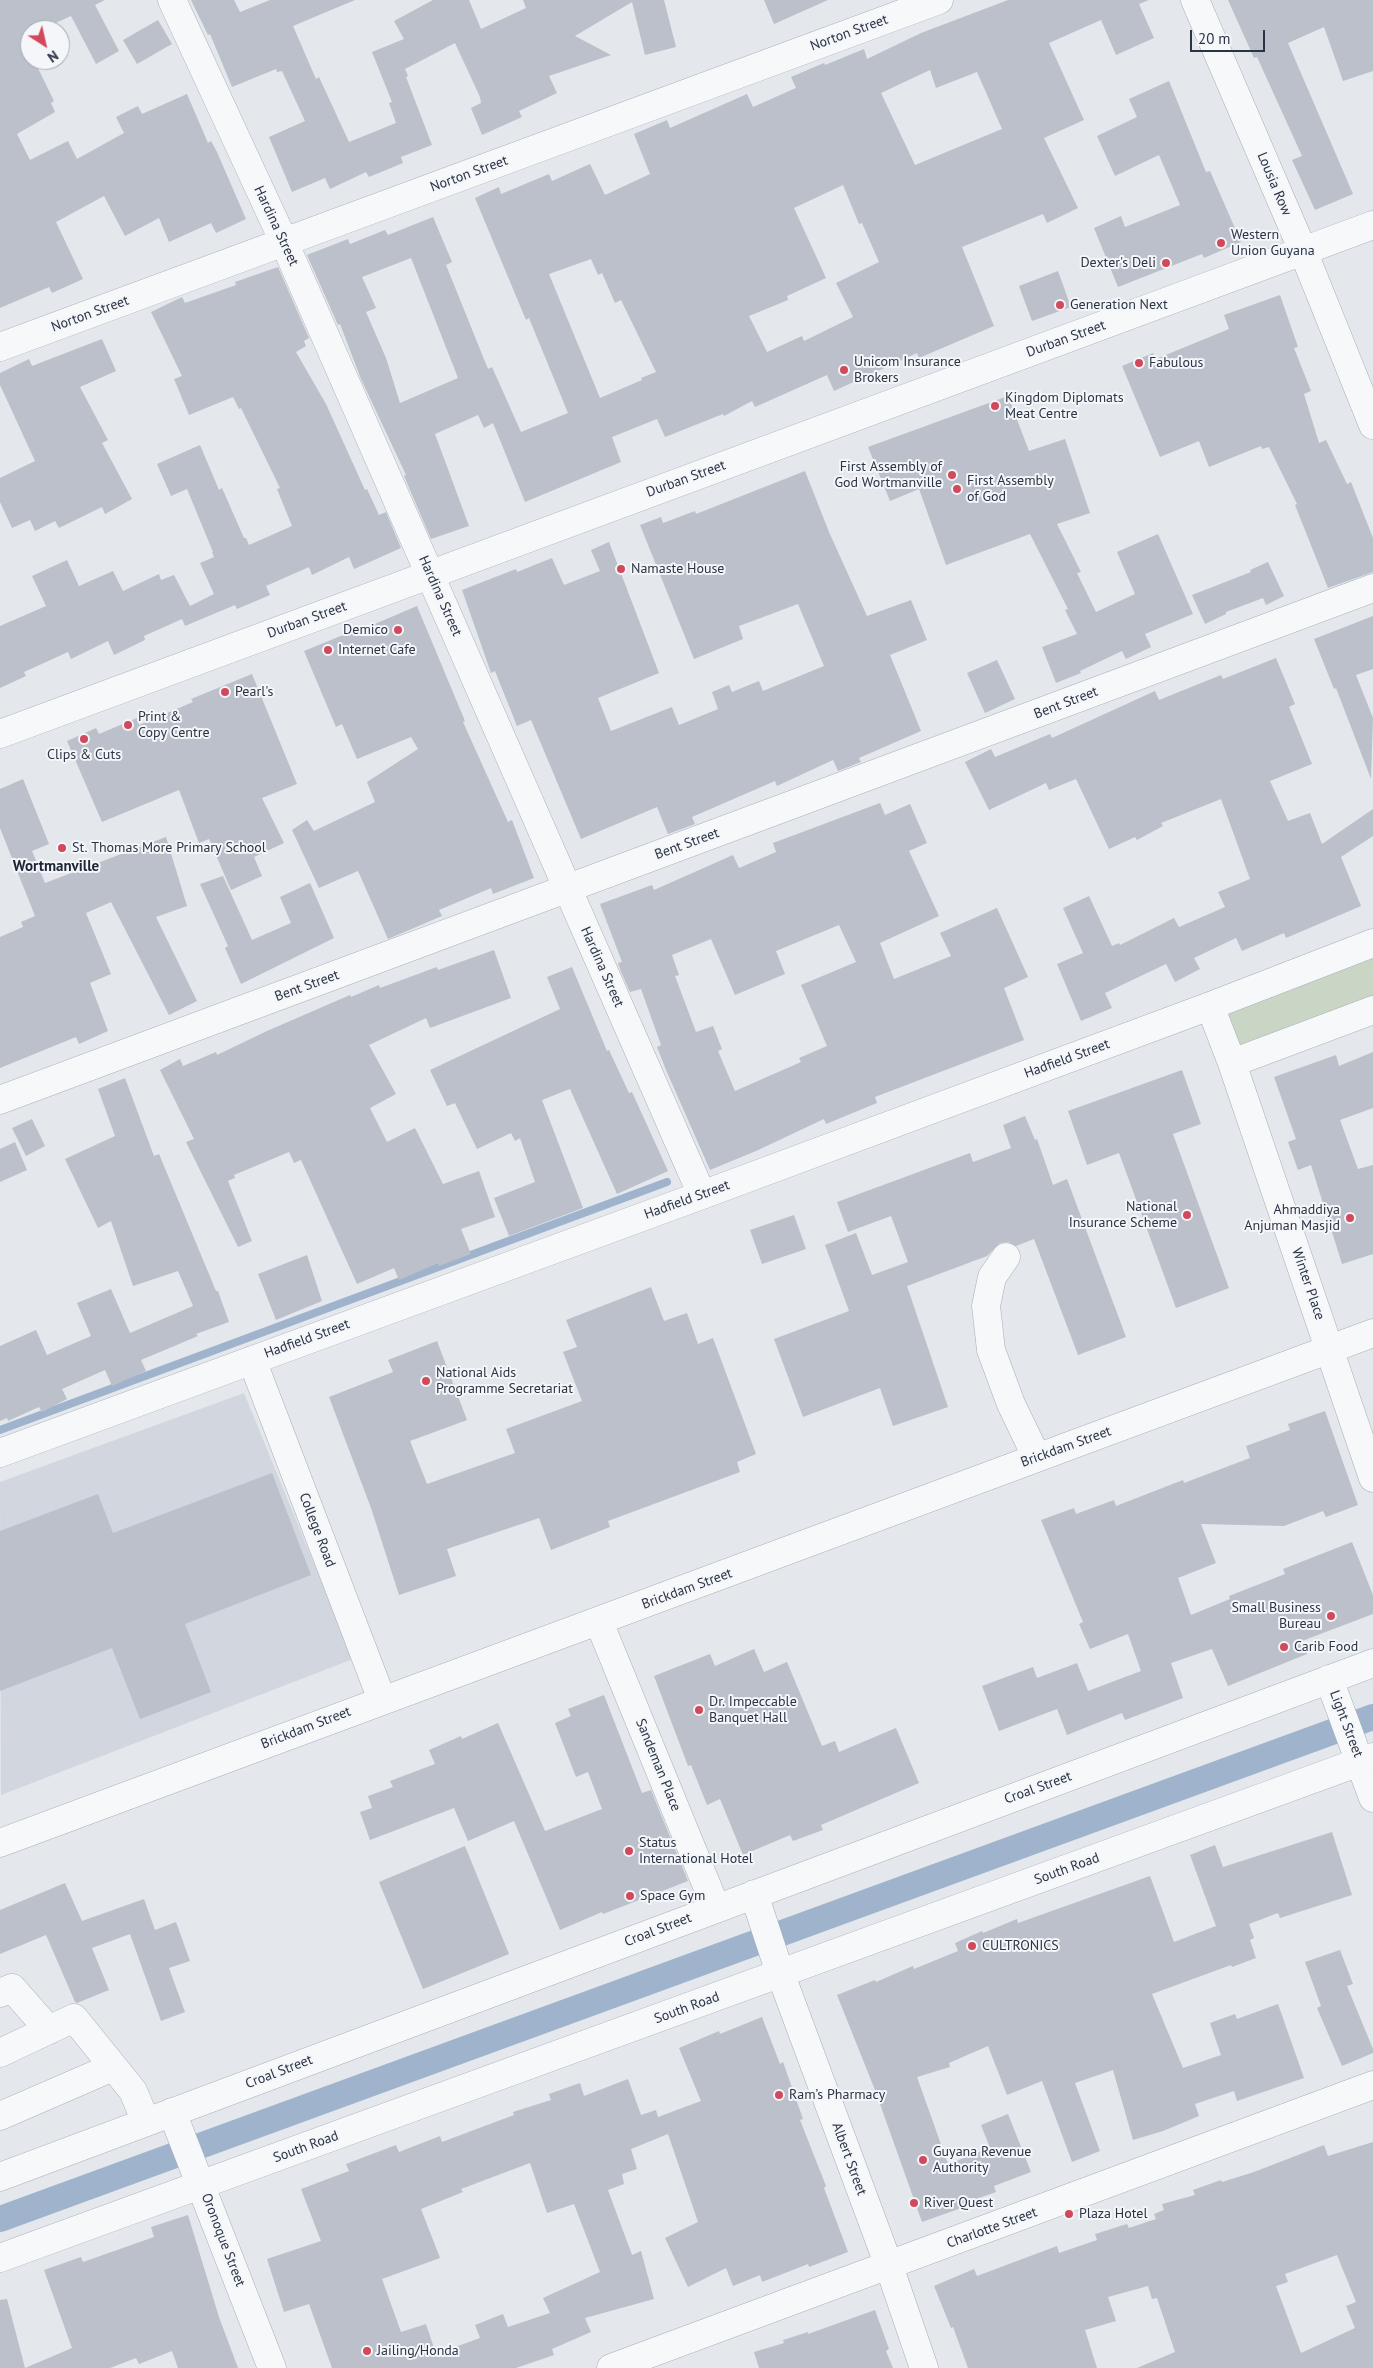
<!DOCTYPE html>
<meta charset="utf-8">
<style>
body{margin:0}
#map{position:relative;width:1373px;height:2368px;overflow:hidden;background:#e4e7ec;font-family:"PT Sans",sans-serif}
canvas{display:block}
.north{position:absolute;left:20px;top:20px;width:50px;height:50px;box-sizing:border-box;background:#f4f6f9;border:1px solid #a4a8b1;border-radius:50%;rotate:145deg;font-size:14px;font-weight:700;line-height:20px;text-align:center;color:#2b3445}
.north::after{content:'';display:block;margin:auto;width:18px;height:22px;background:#d1495b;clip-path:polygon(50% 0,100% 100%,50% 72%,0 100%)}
.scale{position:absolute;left:1190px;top:30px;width:75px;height:22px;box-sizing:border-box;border:2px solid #2b3445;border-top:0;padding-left:6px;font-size:15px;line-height:18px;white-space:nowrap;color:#2b3445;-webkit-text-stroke:4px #f4f6f9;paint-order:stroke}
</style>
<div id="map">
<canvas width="1373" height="2368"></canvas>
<div class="north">N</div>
<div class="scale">20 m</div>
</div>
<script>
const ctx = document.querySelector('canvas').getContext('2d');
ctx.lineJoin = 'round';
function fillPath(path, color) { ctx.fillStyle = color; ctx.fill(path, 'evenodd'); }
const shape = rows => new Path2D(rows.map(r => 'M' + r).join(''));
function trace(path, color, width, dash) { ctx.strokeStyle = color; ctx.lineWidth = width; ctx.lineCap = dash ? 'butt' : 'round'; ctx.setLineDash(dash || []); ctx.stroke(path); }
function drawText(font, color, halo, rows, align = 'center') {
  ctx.font = font + ' "PT Sans",sans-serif'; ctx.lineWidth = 4; ctx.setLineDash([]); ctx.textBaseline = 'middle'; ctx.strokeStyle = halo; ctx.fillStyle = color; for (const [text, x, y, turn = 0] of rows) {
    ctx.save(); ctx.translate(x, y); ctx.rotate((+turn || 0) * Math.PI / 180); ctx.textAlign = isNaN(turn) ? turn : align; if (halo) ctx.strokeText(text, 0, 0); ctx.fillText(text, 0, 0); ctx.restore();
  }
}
const built = shape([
 [244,1393,353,1659,1,1795,0,1482]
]);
const green = shape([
 [1373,957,1373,997,1242,1048,1226,1013]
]);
const stream = shape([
 [0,1430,667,1182]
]);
const canal = shape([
 [0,2219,1373,1717]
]);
const building = shape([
 [0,0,105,0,95,5,119,51,96,64,71,16,40,30,30,30,30,35,23,38,30,52,30,60,34,60,54,101,51,103,55,112,17,134,30,160,68,141,77,159,124,133,116,117,138,106,142,114,187,94,208,143,211,141,217,152,246,219,216,233,211,223,169,242,159,218,125,236,104,196,56,222,83,279,52,293,49,287,0,308],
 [191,0,234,0,240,12,270,0,355,0,293,26,316,79,319,77,349,142,396,123,389,103,392,102,372,52,404,39,394,21,433,0,469,0,481,29,526,8,523,0,664,0,676,47,645,55,632,2,575,36,611,55,549,76,557,93,519,111,522,117,482,135,471,108,481,103,480,97,455,43,405,69,408,76,406,77,432,145,401,157,403,163,369,177,366,172,330,189,325,178,292,192,269,137,305,121,282,71,277,72,276,69,232,87,210,34,208,35],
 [764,0,828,0,774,24],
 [1008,0,1149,0,1139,4,1154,38,1116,55,1101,20,1049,43,1084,120,1044,138,1078,208,1047,223,1043,214,962,247,994,326,919,358,917,353,834,391,827,375,755,407,752,401,724,416,723,414,665,437,657,419,612,437,621,462,525,502,493,423,484,428,478,415,435,434,469,526,431,539,404,476,406,475,361,379,340,324,338,325,307,255,348,239,350,244,385,230,388,235,433,217,452,262,446,265,488,369,492,367,521,432,568,413,529,318,526,320,475,198,499,187,501,194,549,174,552,181,590,164,605,195,650,174,634,134,667,120,670,128,747,94,753,107,796,88,791,77,824,63,825,65,864,49,867,59,921,33],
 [930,70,936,88,977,72,1002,129,915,165,881,93],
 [843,185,859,224,862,223,879,262,836,283,853,317,804,341,802,336,767,352,749,316,788,300,787,296,826,278,794,208],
 [411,258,458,378,400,403,386,358,366,312,376,308,362,277],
 [591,259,598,275,602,273,615,303,621,300,656,372,641,378,642,380,600,398,549,274],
 [1228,0,1373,0,1373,71,1343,81,1324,27,1288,43,1353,194,1315,210,1292,160,1302,156,1257,57,1254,58],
 [158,20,172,44,137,64,123,40],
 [1169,81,1206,172,1210,171,1241,242,1204,258,1202,254,1118,287,1094,228,1121,216,1125,227,1180,205,1159,155,1115,176,1097,136,1137,117,1129,99],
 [278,267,309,338,304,341,306,346,296,352,326,404,365,490,367,489,379,515,386,512,401,548,354,569,349,557,312,575,309,567,266,586,270,595,237,609,235,605,185,626,182,619,144,636,145,640,114,655,108,641,71,659,68,652,24,672,26,676,0,688,0,626,46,606,32,576,67,560,79,586,113,571,123,591,159,574,161,580,174,575,190,606,214,594,200,563,214,557,212,552,213,552,187,489,171,496,157,464,200,445,219,490,222,488,244,538,246,538,249,545,292,526,277,489,280,488,241,408,239,409,233,397,189,415,174,379,182,376,151,312,182,297,185,303,236,285,235,282],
 [1058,271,1071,307,1032,321,1019,286],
 [1280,295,1298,347,1294,348,1311,391,1304,394,1319,443,1326,440,1347,484,1351,482,1373,538,1373,572,1328,588,1295,505,1297,504,1269,447,1262,449,1261,446,1209,467,1199,441,1160,457,1122,366,1153,353,1156,359,1229,329,1224,315],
 [102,339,116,371,80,387,108,440,102,443,132,499,105,514,102,507,59,528,55,521,35,531,30,520,12,528,0,502,0,478,35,461,0,385,0,373,29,359,32,366],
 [1008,396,1029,451,1065,439,1090,513,1057,524,1081,572,1077,573,1096,612,1135,594,1117,552,1158,534,1193,614,1145,634,1151,647,1126,659,1122,651,1080,671,1081,673,1056,683,1042,647,1077,634,1065,610,1068,609,1030,534,946,565,919,489,890,501,868,447],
 [805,471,829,532,867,616,911,600,927,640,890,655,921,731,859,758,861,762,838,771,833,760,777,786,775,781,692,817,695,824,668,834,657,807,581,839,531,720,517,726,495,671,491,673,462,590,516,569,517,572,552,558,564,585,600,571,591,550,609,542,659,673,598,698,611,731,672,707,679,725,718,709,712,692,729,685,732,692,759,681,763,691,824,666,798,604,739,626,743,639,694,659,640,525,661,517,663,523,695,511,696,514],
 [1268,562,1284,596,1266,605,1263,598,1226,612,1226,614,1205,624,1192,595,1251,572,1250,570],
 [417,606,465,721,463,722,508,822,512,820,534,878,493,894,491,888,439,910,442,916,388,939,358,871,319,888,292,830,307,820,314,831,375,802,367,782,418,749,411,737,357,759,342,724,336,727,304,651,348,633,349,635],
 [1373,616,1373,669,1356,675,1373,718,1371,779,1336,688,1334,689,1314,639],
 [1276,658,1295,704,1289,707,1312,764,1270,781,1288,821,1310,813,1322,844,1373,809,1373,836,1341,857,1361,906,1286,938,1284,933,1242,951,1236,938,1194,958,1200,969,1175,982,1166,964,1105,993,1112,1008,1081,1021,1057,964,1083,953,1063,908,1089,896,1112,946,1119,943,1120,945,1174,918,1179,927,1225,907,1218,892,1250,879,1221,799,1161,823,1163,826,1137,840,1135,837,1109,849,1076,779,1049,790,1046,783,989,810,965,762,991,749,995,757,1050,734,1052,738,1155,691,1159,700,1221,675,1223,679],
 [997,660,1015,699,985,713,967,673],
 [252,674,297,784,262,798,284,843,254,857,262,876,231,890,209,839,199,843,179,790,102,822,67,741,96,728,99,734,137,718,139,725,193,702,191,699],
 [23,779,49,844,32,851,45,883,166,837,187,906,156,917,197,1001,169,1015,111,902,86,913,111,974,90,983,108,1031,79,1044,76,1037,0,1068,0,937,23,927,21,922,35,916,0,828,0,789],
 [880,803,885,815,910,804,927,843,909,851,939,916,880,943,894,979,951,956,940,933,997,908,1028,977,1004,988,1024,1040,875,1097,877,1103,826,1124,824,1119,756,1151,710,1170,666,1070,657,1047,661,1045,641,989,630,992,621,972,618,963,622,962,600,904,652,885,654,890,733,855,739,868,776,852,773,843],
 [839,925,856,962,801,985,827,1046,799,1058,801,1062,735,1091,718,1051,722,1049,713,1026,696,1032,675,976,679,975,672,955,711,939,735,995,785,974,776,951],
 [223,876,252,940,291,923,280,897,310,883,334,938,241,984,225,948,228,946,200,884],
 [494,950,511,998,430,1028,426,1018,369,1045,396,1094,370,1108,387,1142,415,1128,443,1184,479,1171,495,1217,461,1229,471,1254,439,1266,438,1263,399,1280,394,1268,357,1284,301,1160,294,1163,289,1152,234,1175,235,1178,228,1181,252,1241,238,1247,186,1142,194,1139,160,1070,180,1059,183,1066,216,1052,217,1055,267,1031,350,995,351,997,379,985,380,988,437,967,438,970],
 [572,967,607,1051,609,1050,629,1093,632,1092,668,1171,617,1194,570,1089,542,1100,583,1208,509,1236,494,1198,535,1182,520,1138,515,1141,511,1133,477,1149,455,1103,447,1106,430,1070,560,1009,547,977],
 [1373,1052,1373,1108,1340,1120,1358,1169,1373,1165,1373,1254,1342,1264,1311,1165,1298,1170,1288,1142,1296,1139,1274,1077,1336,1055,1339,1066],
 [1182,1070,1201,1124,1173,1134,1229,1288,1176,1308,1119,1153,1087,1165,1068,1111],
 [125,1078,154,1156,159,1154,216,1291,218,1291,229,1322,196,1334,198,1336,141,1360,146,1371,112,1386,105,1370,62,1389,67,1399,42,1412,39,1407,8,1421,7,1418,0,1421,0,1346,36,1330,47,1355,91,1336,77,1303,111,1289,130,1333,193,1306,178,1271,133,1286,111,1221,98,1228,65,1159,115,1136,98,1089],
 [1025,1116,1035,1140,1037,1139,1053,1185,1067,1179,1126,1337,1078,1355,1034,1239,1016,1246,1008,1242,1000,1243,987,1256,907,1286,948,1407,893,1426,880,1388,803,1417,774,1339,849,1311,825,1245,856,1233,872,1275,908,1262,891,1216,848,1232,837,1202,970,1153,973,1162,1011,1148,1003,1125],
 [32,1119,45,1146,26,1156,12,1128],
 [15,1142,27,1170,0,1182,0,1149],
 [794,1215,806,1249,762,1264,750,1230],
 [307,1255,322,1301,276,1320,258,1274],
 [651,1287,664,1321,687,1313,698,1344,713,1338,756,1454,737,1462,740,1472,608,1521,610,1527,551,1550,539,1518,447,1549,456,1576,399,1595,371,1508,329,1397,393,1372,388,1360,437,1341,467,1420,410,1441,427,1484,515,1453,506,1429,582,1401,563,1352,577,1347,566,1320],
 [1325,1411,1358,1505,1326,1517,1323,1511,1284,1526,1201,1524,1216,1563,1178,1578,1191,1615,1230,1599,1229,1596,1285,1574,1283,1569,1352,1542,1373,1595,1373,1614,1302,1641,1307,1654,1228,1686,1212,1649,1171,1663,1183,1698,1125,1720,1122,1713,1067,1735,1057,1709,999,1731,982,1686,1033,1667,1037,1678,1077,1663,1088,1691,1141,1671,1128,1634,1090,1649,1079,1624,1083,1622,1041,1520,1074,1508,1076,1514,1114,1500,1116,1506,1183,1480,1184,1483,1250,1458,1246,1446,1290,1430,1288,1424],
 [272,1473,311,1575,185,1624,211,1692,140,1719,112,1648,0,1691,0,1531,98,1494,113,1533],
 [754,1649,764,1672,787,1662,822,1746,835,1741,839,1752,896,1728,919,1783,821,1825,823,1830,793,1841,790,1835,743,1855,720,1799,707,1805,691,1765,688,1766,654,1676,710,1654,715,1666],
 [604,1695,642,1793,651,1790,688,1881,603,1914,602,1912,560,1930,514,1821,468,1841,454,1808,370,1840,360,1812,372,1808,368,1796,393,1787,390,1781,435,1764,429,1750,461,1736,462,1739,498,1723,545,1831,602,1809,588,1772,576,1777,555,1723,571,1716,568,1709],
 [1332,1832,1352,1895,1280,1918,1278,1913,1249,1924,1254,1938,1250,1940,1256,1958,1232,1967,1231,1965,1152,1994,1183,2068,1221,2055,1210,2023,1235,2014,1237,2019,1278,2004,1304,2078,1237,2101,1234,2091,1195,2104,1199,2116,1163,2131,1133,2140,1113,2070,1075,2083,1100,2151,1072,2162,1042,2081,1007,2095,988,2046,949,2063,950,2067,917,2077,948,2164,990,2148,981,2125,1008,2114,1031,2172,994,2186,996,2192,962,2204,964,2207,922,2222,875,2090,837,1995,875,1980,876,1982,913,1966,914,1969,958,1951,955,1943,982,1931,983,1933,1017,1919,1018,1923,1150,1876,1174,1942,1216,1926,1190,1855,1215,1845,1223,1867],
 [465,1846,509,1954,423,1989,379,1882],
 [65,1883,82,1921,144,1899,155,1930,176,1922,190,1961,169,1968,185,2012,161,2021,130,1934,92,1948,109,1990,77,2003,75,2002,46,1935,0,1954,0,1910],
 [1340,1950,1353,1984,1347,1986,1373,2049,1373,2053,1342,2066,1317,2008,1321,2006,1305,1962],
 [762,2017,780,2064,783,2062,803,2119,800,2120,826,2186,824,2188,848,2252,809,2267,808,2264,762,2282,760,2275,733,2286,726,2268,688,2287,665,2238,698,2222,668,2134,631,2149,637,2169,622,2174,624,2184,608,2190,632,2255,641,2251,654,2299,585,2318,591,2332,552,2349,554,2355,516,2368,332,2368,309,2304,284,2312,267,2259,321,2241,301,2189,349,2171,346,2164,396,2145,399,2152,440,2136,442,2142,514,2115,513,2112,551,2100,549,2094,580,2083,584,2096,628,2079,641,2115,656,2110,658,2117,701,2101,679,2048,719,2031,720,2034],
 [530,2163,547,2213,574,2204,600,2272,543,2298,550,2313,508,2327,503,2314,475,2325,480,2338,436,2354,426,2324,401,2332,382,2279,440,2258,421,2209,463,2192,461,2189],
 [1373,2142,1373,2368,1137,2368,1175,2352,1157,2298,1152,2299,1148,2286,1108,2297,1116,2321,1085,2330,1097,2368,968,2368,953,2327,951,2328,934,2286,974,2269,977,2276,1057,2246,1059,2253,1097,2240,1095,2234,1127,2224,1129,2228,1156,2219,1154,2214,1164,2210,1162,2204,1195,2195,1193,2190,1221,2180,1222,2182,1254,2172,1324,2145,1328,2156],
 [1337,2255,1356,2302,1346,2306,1355,2328,1301,2353,1276,2286,1288,2282,1285,2274],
 [188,2215,219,2317,238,2368,178,2368,172,2351,139,2364,136,2358,110,2368,25,2368,72,2348,44,2270,81,2257,83,2262,154,2237,151,2227],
 [7,2299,25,2368,0,2368,0,2300],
 [875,2310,889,2349,886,2351,893,2368,759,2368,754,2352,784,2343,783,2340,808,2332,808,2334]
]);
const minor = shape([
 [172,0,284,242,702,1195],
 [1195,0,1303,251,1373,425],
 [0,347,939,0],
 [0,734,1373,225],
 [1210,1006,1232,1063,1373,1478],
 [1232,1063,1373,1010],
 [0,1100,1373,588],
 [1006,1257,992,1277,986,1306,991,1350,1011,1404,1037,1458],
 [252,1360,382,1700],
 [0,1453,702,1195,1210,1006,1373,943],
 [599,1622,716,1908],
 [1329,1679,1373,1798],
 [0,1843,1373,1333],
 [754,1894,778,1967,889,2266,924,2368],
 [0,1993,12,1988,49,2030],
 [0,2053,74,2018,133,2091,146,2122],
 [172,2112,272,2368],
 [0,2116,113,2067],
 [0,2177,1373,1663],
 [0,2258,1373,1757],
 [611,2368,1373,2085]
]);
const markers = [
 [1221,243,5,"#d1495b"],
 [1166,263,5,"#d1495b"],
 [1060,305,5,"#d1495b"],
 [1139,363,5,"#d1495b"],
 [844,370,5,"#d1495b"],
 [995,406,5,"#d1495b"],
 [952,475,5,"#d1495b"],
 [957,489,5,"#d1495b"],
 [621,569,5,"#d1495b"],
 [398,630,5,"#d1495b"],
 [328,650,5,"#d1495b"],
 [225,692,5,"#d1495b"],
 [128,725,5,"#d1495b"],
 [84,739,5,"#d1495b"],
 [62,848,5,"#d1495b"],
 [1187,1215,5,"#d1495b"],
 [1350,1218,5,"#d1495b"],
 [426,1381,5,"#d1495b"],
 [1331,1616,5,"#d1495b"],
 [1284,1647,5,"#d1495b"],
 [699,1710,5,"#d1495b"],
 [629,1851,5,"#d1495b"],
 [630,1896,5,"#d1495b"],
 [972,1946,5,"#d1495b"],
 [779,2095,5,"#d1495b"],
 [923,2160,5,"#d1495b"],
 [914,2203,5,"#d1495b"],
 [1069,2214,5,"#d1495b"],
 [367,2351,5,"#d1495b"]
];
const streetNames = [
 ["Norton Street",849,33,-20],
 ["Norton Street",469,174,-20],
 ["Lousia Row",1274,184,67],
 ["Hardina Street",276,226,65],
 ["Norton Street",90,314,-20],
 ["Durban Street",1066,339,-20],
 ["Durban Street",686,479,-20],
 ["Hardina Street",440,596,66],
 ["Durban Street",307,620,-20],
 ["Bent Street",1066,703,-21],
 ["Bent Street",687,844,-20],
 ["Hardina Street",602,967,66],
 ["Bent Street",307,986,-20],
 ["Hadfield Street",1067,1059,-20],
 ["Hadfield Street",687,1200,-20],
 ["Winter Place",1308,1284,71],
 ["Hadfield Street",307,1339,-20],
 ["Brickdam Street",1066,1447,-20],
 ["College Road",317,1530,69],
 ["Brickdam Street",687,1589,-20],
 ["Light Street",1346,1724,69],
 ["Brickdam Street",306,1728,-21],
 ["Sandeman Place",658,1765,68],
 ["Croal Street",1038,1788,-20],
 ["South Road",1067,1869,-20],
 ["Croal Street",658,1930,-21],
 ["South Road",687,2008,-20],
 ["Croal Street",279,2072,-21],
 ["South Road",306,2147,-20],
 ["Albert Street",849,2159,70],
 ["Charlotte Street",992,2228,-20],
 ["Oronoque Street",223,2240,69]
];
const poiNames = [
 ["Western",1231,235],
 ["Union Guyana",1231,251],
 ["Dexter's Deli",1156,263,"right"],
 ["Generation Next",1070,305],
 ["Unicom Insurance",854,362],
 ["Brokers",854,378],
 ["Fabulous",1149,363],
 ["Kingdom Diplomats",1005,398],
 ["Meat Centre",1005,414],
 ["First Assembly of",942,467,"right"],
 ["God Wortmanville",942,483,"right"],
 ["First Assembly",967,481],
 ["of God",967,497],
 ["Namaste House",631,569],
 ["Demico",388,630,"right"],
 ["Internet Cafe",338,650],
 ["Pearl's",235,692],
 ["Print &",138,717],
 ["Copy Centre",138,733],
 ["Clips & Cuts",84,755,"center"],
 ["St. Thomas More Primary School",72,848],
 ["National",1177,1207,"right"],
 ["Insurance Scheme",1177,1223,"right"],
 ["Ahmaddiya",1340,1210,"right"],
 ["Anjuman Masjid",1340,1226,"right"],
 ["National Aids",436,1373],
 ["Programme Secretariat",436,1389],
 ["Small Business",1321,1608,"right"],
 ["Bureau",1321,1624,"right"],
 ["Carib Food",1294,1647],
 ["Dr. Impeccable",709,1702],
 ["Banquet Hall",709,1718],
 ["Status",639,1843],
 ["International Hotel",639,1859],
 ["Space Gym",640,1896],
 ["CULTRONICS",982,1946],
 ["Ram’s Pharmacy",789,2095],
 ["Guyana Revenue",933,2152],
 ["Authority",933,2168],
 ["River Quest",924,2203],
 ["Plaza Hotel",1079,2214],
 ["Jailing/Honda",377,2351]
];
const neighbourhoodNames = [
 ["Wortmanville",56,867]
];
fillPath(built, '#d2d6de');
fillPath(green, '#c9d6c5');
trace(stream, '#9fb4cc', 8);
trace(canal, '#9fb4cc', 26);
fillPath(building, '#bbc0ca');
trace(minor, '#a9aeb7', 29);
trace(minor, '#f7f8fa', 28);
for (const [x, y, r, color] of markers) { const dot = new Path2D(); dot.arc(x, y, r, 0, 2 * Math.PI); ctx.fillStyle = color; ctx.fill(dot); trace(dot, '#f4f6f9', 2); }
drawText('14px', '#2b3445', '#f4f6f9', streetNames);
drawText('14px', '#2b3445', '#f4f6f9', poiNames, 'left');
drawText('bold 15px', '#1d2536', '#f4f6f9', neighbourhoodNames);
</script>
